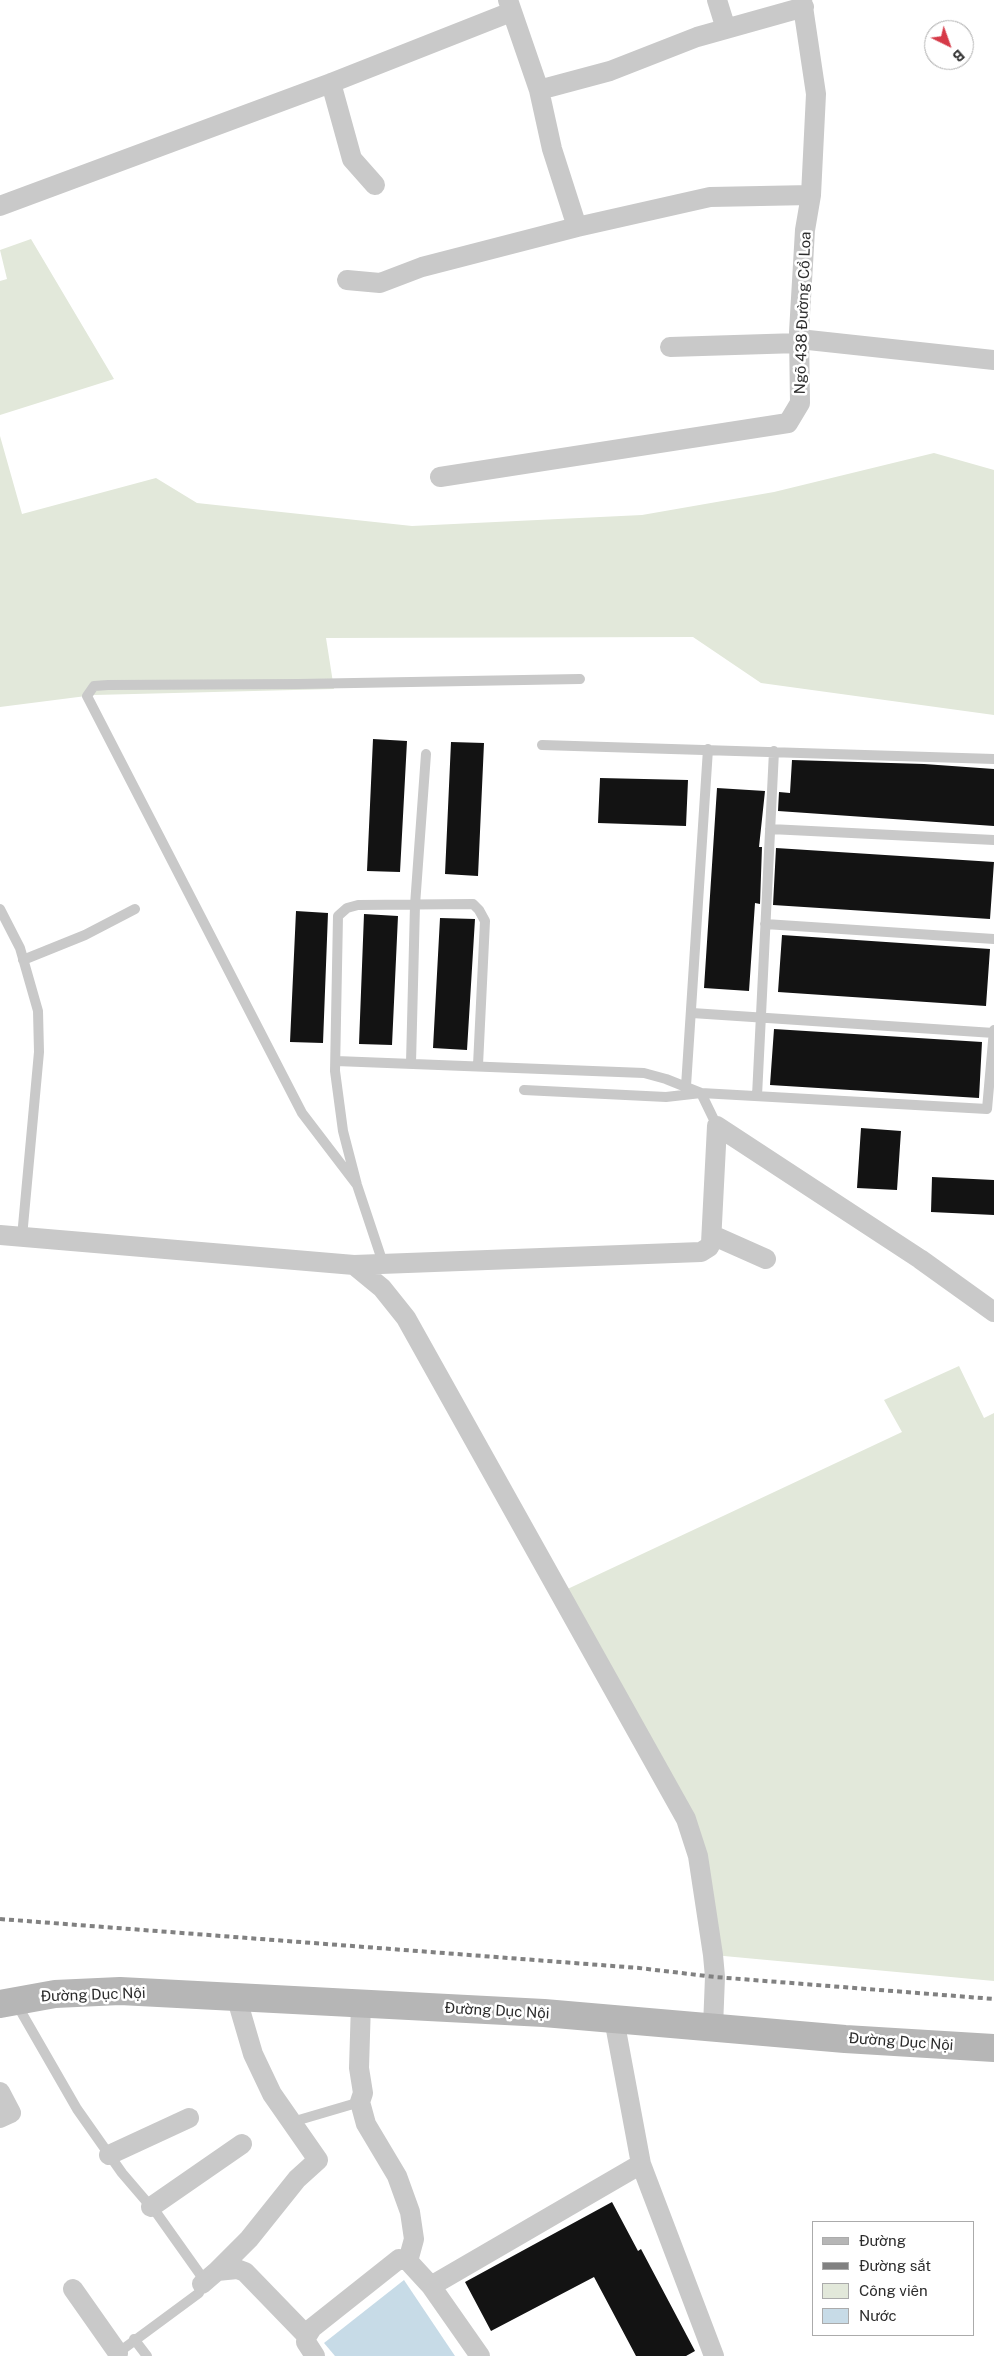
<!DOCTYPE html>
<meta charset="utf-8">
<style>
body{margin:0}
#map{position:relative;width:994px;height:2356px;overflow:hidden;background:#fff;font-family:"Public Sans",sans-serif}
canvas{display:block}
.legend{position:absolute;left:812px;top:2221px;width:162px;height:115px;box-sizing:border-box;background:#fff;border:1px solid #ababab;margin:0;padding:6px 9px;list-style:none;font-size:15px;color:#2c2c2c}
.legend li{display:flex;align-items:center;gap:10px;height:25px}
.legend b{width:25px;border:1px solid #ababab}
.north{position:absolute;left:924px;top:20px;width:50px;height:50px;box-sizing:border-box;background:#fff;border:1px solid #ababab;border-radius:50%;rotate:138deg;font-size:14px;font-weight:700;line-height:20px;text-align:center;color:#2c2c2c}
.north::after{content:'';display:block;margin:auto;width:18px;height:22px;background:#d63a48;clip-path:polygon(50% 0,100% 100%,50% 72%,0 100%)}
</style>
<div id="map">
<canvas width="994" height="2356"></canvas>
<ul class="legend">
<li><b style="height:6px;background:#b6b6b6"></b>Đường</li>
<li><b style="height:6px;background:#818181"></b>Đường sắt</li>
<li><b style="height:14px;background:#e2e8da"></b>Công viên</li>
<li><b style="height:14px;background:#c7dbe7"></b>Nước</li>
</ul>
<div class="north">B</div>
</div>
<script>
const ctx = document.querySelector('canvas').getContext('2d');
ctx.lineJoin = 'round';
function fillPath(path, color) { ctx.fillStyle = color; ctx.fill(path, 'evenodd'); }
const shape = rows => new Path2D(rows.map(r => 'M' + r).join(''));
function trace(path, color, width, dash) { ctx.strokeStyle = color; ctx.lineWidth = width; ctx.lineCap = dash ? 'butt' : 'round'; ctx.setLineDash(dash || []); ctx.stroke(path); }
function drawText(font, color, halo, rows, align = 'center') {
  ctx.font = font + ' "Public Sans",sans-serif'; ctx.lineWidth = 5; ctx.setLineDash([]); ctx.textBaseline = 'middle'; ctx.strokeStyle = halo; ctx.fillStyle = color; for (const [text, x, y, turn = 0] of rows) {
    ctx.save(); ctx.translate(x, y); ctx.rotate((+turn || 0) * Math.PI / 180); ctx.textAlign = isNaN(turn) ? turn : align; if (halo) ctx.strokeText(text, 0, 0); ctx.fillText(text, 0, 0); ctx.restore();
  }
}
const green = shape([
 [31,239,114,379,0,415,0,281,7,279,0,250],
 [0,436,22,514,156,478,197,503,412,526,642,515,774,492,934,453,994,470,994,715,761,683,693,637,326,638,334,689,94,695,0,707],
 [959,1366,984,1418,994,1413,994,1981,713,1955,698,1856,559,1593,902,1432,884,1400]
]);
const water = shape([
 [404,2280,455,2356,335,2356,324,2343]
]);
const building = shape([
 [373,739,407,741,400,872,367,871],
 [451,742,484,743,478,876,445,874],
 [792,760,924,764,994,769,994,826,778,811,779,792,790,793],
 [600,778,688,780,686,826,598,823],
 [717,788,765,791,759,847,762,847,760,904,755,903,749,991,704,988],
 [776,848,994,862,990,919,773,905],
 [296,911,328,913,323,1043,290,1042],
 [364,914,398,916,392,1045,359,1044],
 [440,918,475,919,467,1050,433,1048],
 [782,935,990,949,986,1006,778,992],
 [774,1029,982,1042,979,1098,770,1085],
 [861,1128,901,1131,897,1190,857,1188],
 [932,1177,994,1180,994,1215,931,1212],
 [612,2202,638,2251,641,2249,695,2351,686,2356,636,2356,594,2277,491,2331,465,2282]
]);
const lane = shape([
 [542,745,994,759],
 [770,829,994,840],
 [0,909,20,948,38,1011,39,1052,22,1237],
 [765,924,994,939],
 [23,960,85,935,135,909],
 [692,1013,994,1033],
 [336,1061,644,1073,666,1079,701,1093,987,1109,994,1030],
 [411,1063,415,905,426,754],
 [686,1086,708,749],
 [524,1090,666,1097,701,1093,717,1126],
 [757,1096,774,751],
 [357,1185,302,1113,87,696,94,686,108,685,298,684,580,679],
 [383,1263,357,1185,343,1131,335,1071,338,916,347,908,358,905,473,904,479,910,485,921,478,1065],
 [16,2003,77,2109,122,2173,158,2215,202,2277,202,2284,199,2293,115,2355],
 [292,2122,360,2102],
 [134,2339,147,2356]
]);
const street = shape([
 [508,0,539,90,552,149,577,227],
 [717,0,726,29],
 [331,83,352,159,375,185],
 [539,90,610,71,697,37,804,7],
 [0,206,331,83,511,12],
 [347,280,380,283,422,267,577,227,710,197,811,195],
 [799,339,994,360],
 [670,347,799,343],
 [440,477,788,423,800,403,799,332,805,230,811,195,816,94,802,0],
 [0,1235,354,1265,701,1252,709,1247,711,1243,717,1126,920,1259,994,1312],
 [712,1235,766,1259],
 [354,1265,382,1288,406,1318,686,1819,698,1856,713,1955,715,1977,713,2027],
 [361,2003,359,2068,363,2093,360,2102,366,2124,397,2176,410,2212,414,2239,408,2261],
 [614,2019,641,2164,714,2356],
 [0,2092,11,2113,0,2118],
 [109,2155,189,2118],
 [151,2207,242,2144],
 [217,2271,249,2239,297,2179,318,2160,272,2094,253,2054,236,1996],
 [202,2284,217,2271,237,2269,245,2272,307,2336],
 [431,2286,480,2356],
 [73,2289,118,2353],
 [315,2356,306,2342,307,2336,312,2328,399,2259,408,2261,431,2286,641,2164]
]);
const secondary = shape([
 [0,2004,55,1994,120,1991,544,2013,845,2039,994,2048]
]);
const rail = shape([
 [0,1919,639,1968,715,1977,994,1999]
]);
const streetNames = [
 ["Ngõ 438 Đường Cổ Loa",803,313,-88],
 ["Đường Dục Nội",93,1995,-2],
 ["Đường Dục Nội",497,2011,3],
 ["Đường Dục Nội",901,2042,4]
];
fillPath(green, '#e2e8da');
fillPath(water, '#c7dbe7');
fillPath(building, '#131313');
trace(lane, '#c9c9c9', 10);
trace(street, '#c9c9c9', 20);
trace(secondary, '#b6b6b6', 28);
trace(rail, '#818181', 4, [5, 4]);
drawText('15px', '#2c2c2c', '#fff', streetNames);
</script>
